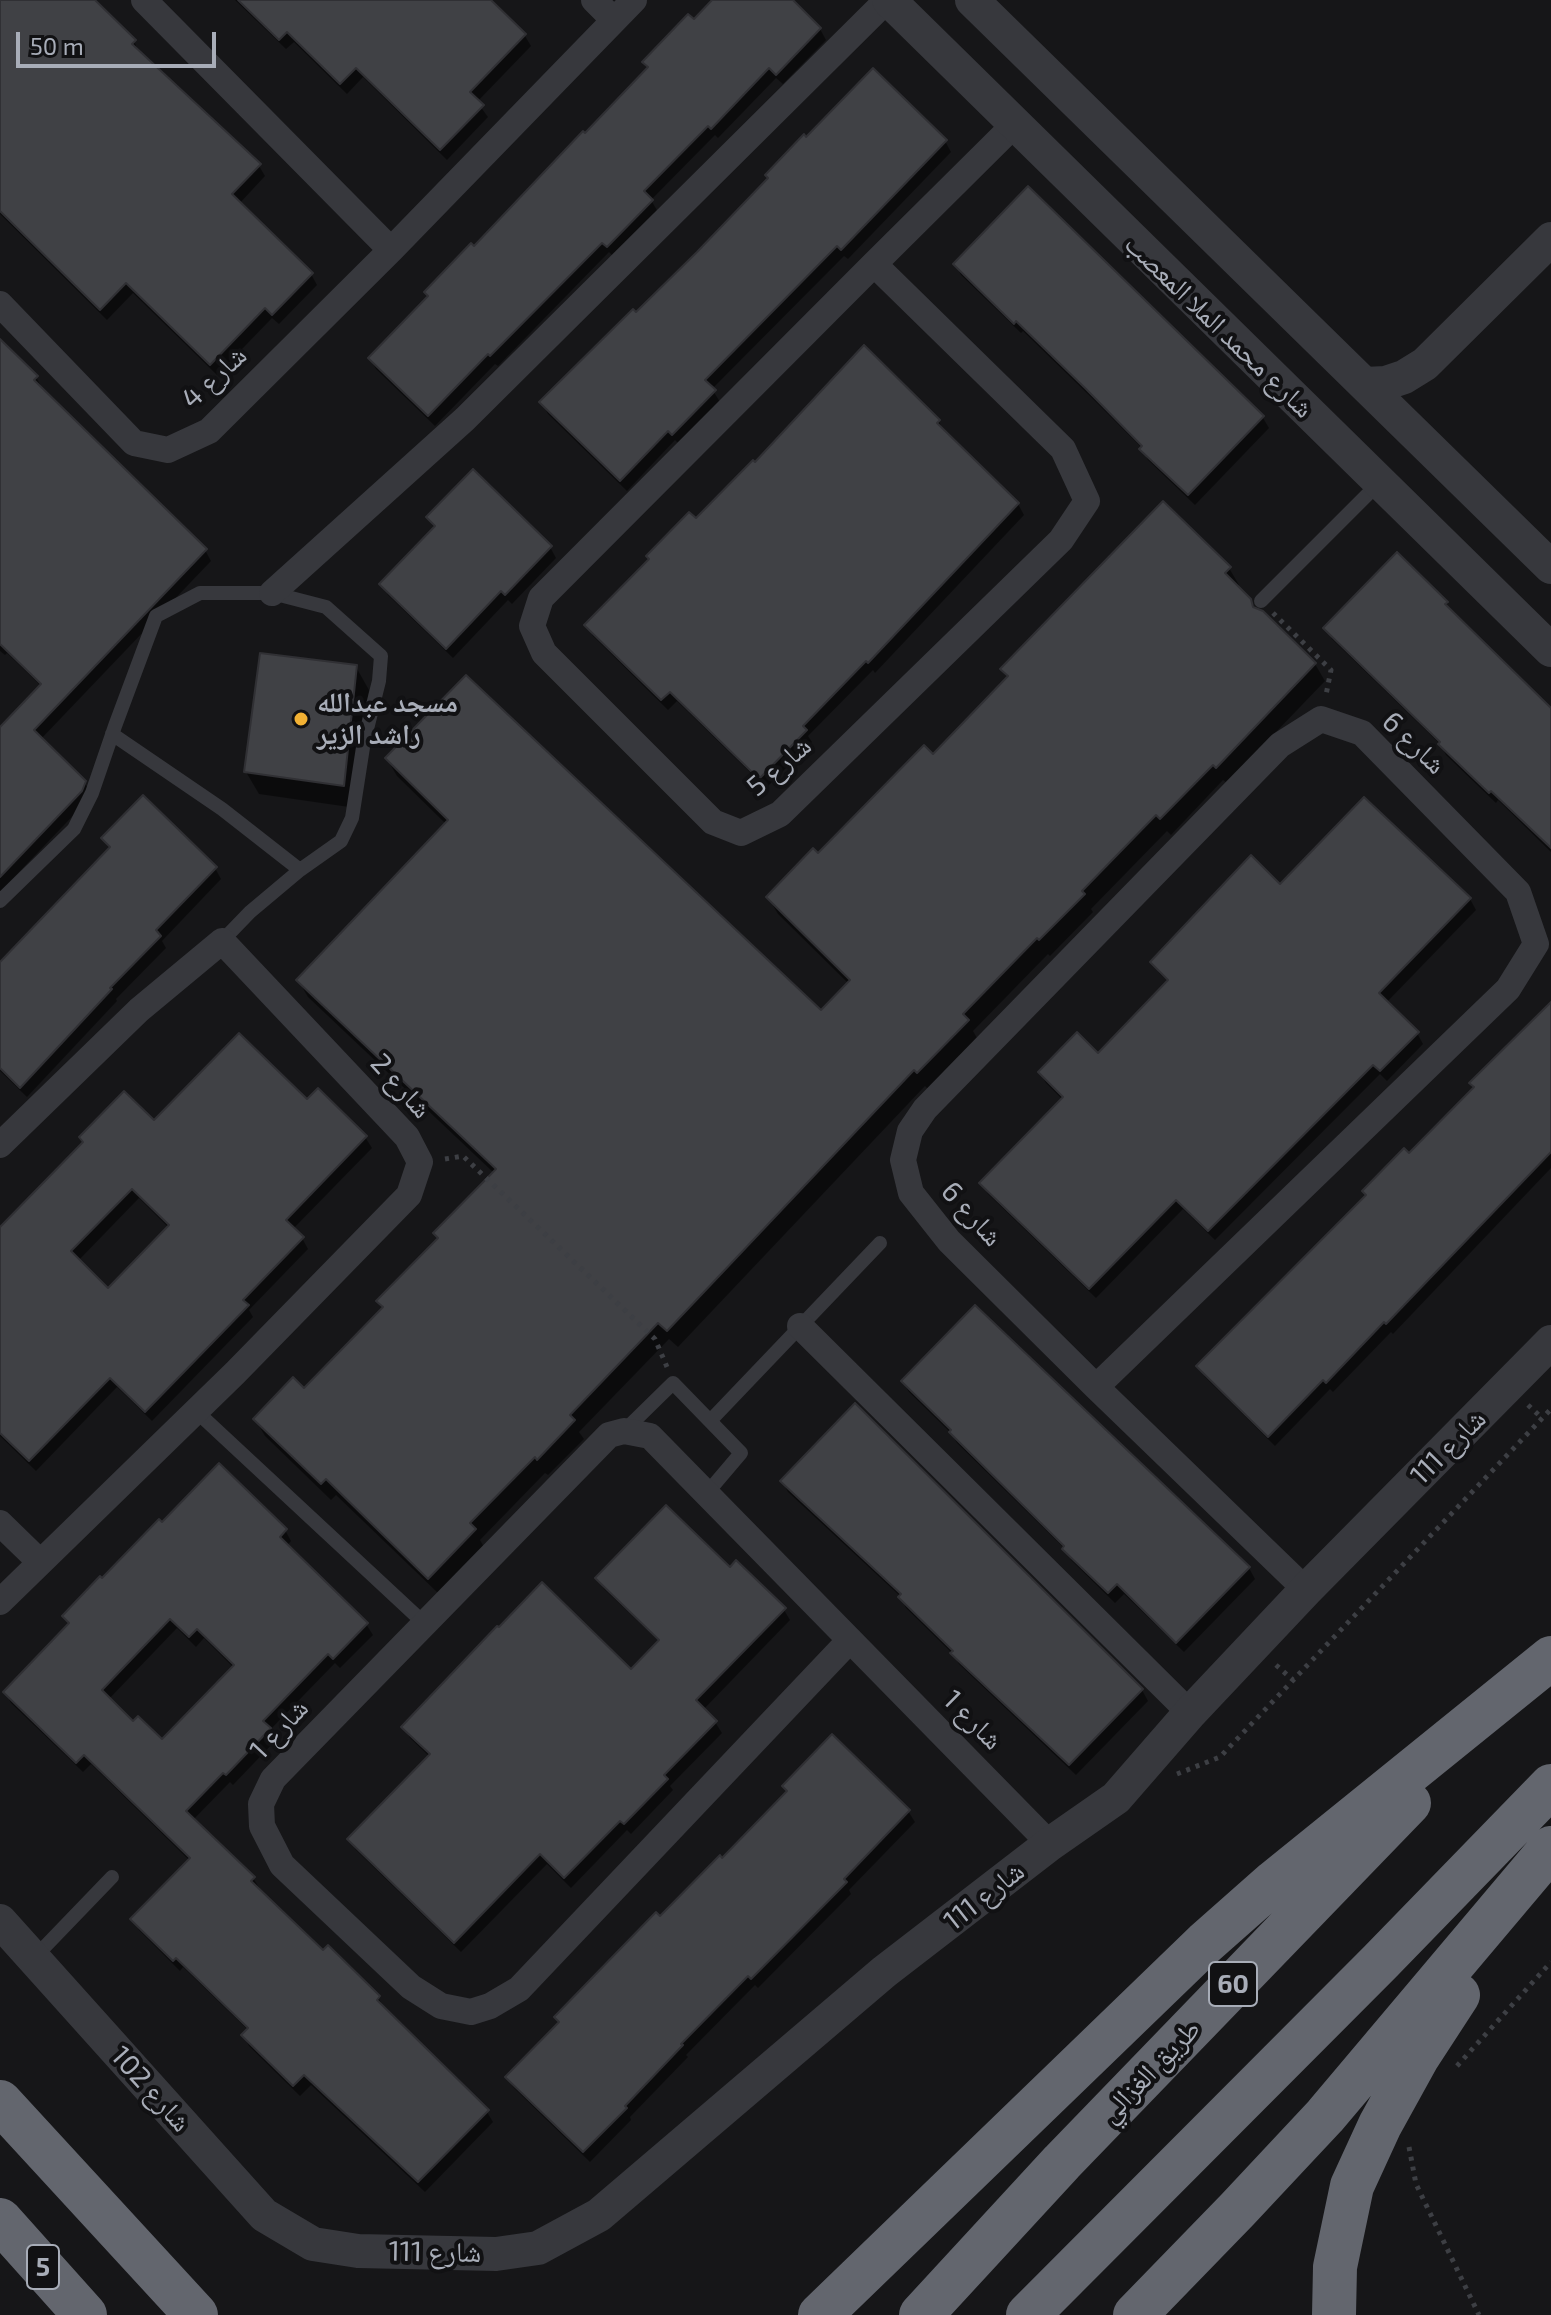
<!DOCTYPE html>
<meta charset="utf-8">
<style>
body{margin:0}
#map{position:relative;width:1551px;height:2315px;overflow:hidden;background:#161618;font-family:"Exo 2",sans-serif}
canvas{display:block}
.scale{position:absolute;left:16px;top:32px;width:200px;height:36px;box-sizing:border-box;border:4px solid #a8adb8;border-top:0;padding-left:10px;font-size:24px;line-height:28px;white-space:nowrap;color:#a8adb8;-webkit-text-stroke:6px #111113;paint-order:stroke}
</style>
<div id="map">
<canvas width="1551" height="2315"></canvas>
<div class="scale">50 m</div>
</div>
<script>
const ctx = document.querySelector('canvas').getContext('2d');
ctx.lineJoin = 'round';
function fillPath(path, color) { ctx.fillStyle = color; ctx.fill(path, 'evenodd'); }
const shape = rows => new Path2D(rows.map(r => 'M' + r).join(''));
function trace(path, color, width, dash) { ctx.strokeStyle = color; ctx.lineWidth = width; ctx.lineCap = dash ? 'butt' : 'round'; ctx.setLineDash(dash || []); ctx.stroke(path); }
function drawText(font, color, halo, rows, align = 'center') {
  ctx.font = font + ' "Exo 2","Noto Naskh Arabic",sans-serif'; ctx.lineWidth = 8; ctx.setLineDash([]); ctx.textBaseline = 'middle'; ctx.strokeStyle = halo; ctx.fillStyle = color; for (const [text, x, y, turn = 0] of rows) {
    ctx.save(); ctx.translate(x, y); ctx.rotate((+turn || 0) * Math.PI / 180); ctx.textAlign = isNaN(turn) ? turn : align; if (halo) ctx.strokeText(text, 0, 0); ctx.fillText(text, 0, 0); ctx.restore();
  }
}
const shadow = shape([
 [0,0,93,0,134,41,139,53,259,166,265,176,239,204,311,274,317,285,279,324,272,318,217,375,133,293,107,320,0,214],
 [235,0,488,0,525,36,531,46,477,102,488,117,447,160,363,77,347,94,294,42,286,49],
 [715,0,790,0,820,29,826,40,783,84,776,78,718,138,715,135,651,200,658,212,614,257,609,252,498,366,495,364,435,426,376,369,370,358,649,69,645,62,694,22],
 [945,141,951,152,848,259,844,256,712,389,720,402,679,444,675,440,627,491,548,414,542,403,636,315],
 [1028,189,1263,418,1269,428,1195,505,1148,460,1142,448,1094,400,1023,331,1021,333,961,275,955,264],
 [0,342,36,377,42,388,41,389,205,550,211,561,41,739,84,782,91,793,88,800,0,892,0,730,42,687,7,653,5,655,0,651],
 [864,348,939,421,944,433,1018,504,1024,515,875,673,873,670,808,736,812,742,766,788,677,701,668,710,593,636,586,625,755,464],
 [428,518,550,547,556,558,512,604,508,600,453,658,388,595,382,584,435,529],
 [1229,568,1239,585,1236,588,1250,600,1255,610,1315,664,1325,681,1227,783,1223,780,1171,835,1167,831,1091,909,1093,912,1050,956,1048,954,973,1031,977,1038,928,1089,925,1086,678,1347,669,1339,579,1432,584,1439,548,1475,545,1473,480,1540,484,1547,439,1594,336,1495,331,1500,265,1436,255,1419,304,1391,383,1309,379,1301,440,1239,494,1173,308,997,298,980,446,824,397,776,387,759,821,1013,849,984,778,914,768,897,933,757,1008,679,1003,669],
 [1446,603,1452,614,1551,711,1551,852,1498,800,1496,803,1446,755,1441,745,1332,639,1326,628],
 [356,667,369,690,356,808,259,794,246,772],
 [1364,800,1470,899,1476,910,1386,1003,1417,1033,1423,1044,1387,1081,1380,1074,1215,1240,1183,1209,1096,1298,988,1194,982,1184,1063,1100,1046,1083,1040,1073,1098,1056,1169,982,1159,973,1152,962,1280,887],
 [103,838,215,868,221,879,162,941,166,948,116,999,117,1001,27,1097,0,1071,0,965,110,850],
 [1551,1004,1551,1168,1393,1334,1391,1332,1333,1392,1330,1389,1275,1446,1205,1377,1198,1366,1409,1156,1475,1088],
 [307,1102,365,1137,372,1148,293,1229,302,1238,308,1249,249,1310,253,1317,152,1421,117,1387,36,1471,0,1436,0,1230,154,1123],
 [139,1198,169,1228,108,1290,78,1261],
 [903,1382,1249,1568,1255,1579,1184,1652,1124,1594,1115,1603,1071,1560,1065,1549,957,1443,952,1434,909,1392],
 [782,1481,1142,1690,1148,1701,1076,1775,959,1664,953,1654,906,1608,900,1596,788,1492],
 [162,1525,285,1530,291,1541,287,1546,366,1624,373,1635,340,1668,335,1663,270,1730,276,1740,233,1785,230,1782,193,1820,253,1878,260,1889,258,1890,323,1953,378,1998,385,2008,487,2112,493,2122,425,2192,311,2085,300,2096,249,2046,243,2035,248,2030,183,1967,180,1971,139,1930,133,1920,190,1861,91,1764,83,1772,11,1703,5,1692,70,1626,64,1616],
 [177,1628,196,1647,204,1638,234,1668,162,1742,133,1723,109,1699],
 [730,1570,784,1610,790,1620,703,1710,715,1722,722,1733,670,1786,673,1790,631,1834,627,1830,571,1888,547,1864,461,1952,356,1850,350,1839,430,1757,410,1738,404,1727,631,1672,660,1642,604,1589,598,1578],
 [908,1811,915,1822,849,1890,851,1894,758,1988,755,1985,686,2055,688,2057,630,2117,631,2120,590,2162,514,2088,507,2078,660,1919,722,1860]
]);
const building = shape([
 [0,0,95,0,136,40,132,44,261,164,232,194,313,273,272,315,265,308,210,365,126,283,100,310,0,211,0,0],
 [238,0,491,0,526,34,470,92,484,105,440,150,356,68,340,84,287,32,279,40,238,0],
 [712,0,793,0,821,28,776,75,769,68,711,129,708,126,644,191,653,200,607,247,602,243,490,356,488,354,428,416,368,358,428,296,424,292,471,243,474,246,583,131,585,133,648,67,642,62,688,14,694,19,712,0],
 [873,68,947,140,841,250,837,246,705,380,716,390,672,435,668,431,620,481,539,402,633,309,636,312,697,252,768,178,765,175,804,134,806,137,873,68],
 [1028,186,1264,416,1188,495,1139,449,1142,446,1086,389,1016,321,1014,324,953,264,1028,186],
 [0,339,38,376,34,380,207,549,34,730,86,781,82,791,0,877,0,727,41,684,0,644,0,339],
 [864,345,940,420,937,423,1019,503,868,663,866,661,803,726,807,730,759,779,670,692,661,700,584,625,649,559,646,556,689,512,696,518,753,460,755,462,864,345],
 [473,469,552,546,505,595,501,591,446,649,379,584,435,526,426,517,473,469],
 [1163,501,1231,567,1225,573,1251,599,1253,607,1263,611,1316,663,1216,768,1213,765,1160,819,1156,815,1082,891,1085,894,1039,940,1037,938,963,1014,969,1020,917,1073,914,1070,667,1331,658,1323,570,1415,575,1420,537,1460,535,1457,470,1523,476,1529,428,1579,326,1479,321,1484,253,1419,293,1377,304,1388,383,1307,376,1301,438,1238,433,1233,496,1169,296,980,448,820,385,758,466,675,821,1010,850,980,766,897,813,848,818,853,924,745,933,754,1008,676,1000,669,1163,501],
 [1397,552,1448,602,1445,604,1551,708,1551,848,1491,791,1489,793,1438,744,1440,742,1323,628,1397,552],
 [260,653,357,665,344,786,244,772,260,653],
 [143,795,217,867,156,930,161,936,110,988,112,989,20,1088,0,1068,0,962,110,847,101,838,143,795],
 [1364,797,1471,898,1379,993,1419,1032,1380,1071,1373,1065,1208,1231,1176,1200,1089,1289,979,1183,1063,1097,1038,1072,1077,1032,1098,1053,1168,980,1150,962,1251,855,1280,884,1364,797],
 [1551,1002,1551,1152,1386,1324,1384,1322,1326,1383,1323,1380,1268,1437,1196,1366,1366,1195,1362,1191,1404,1148,1409,1153,1474,1087,1469,1083,1551,1002],
 [239,1033,307,1099,318,1088,367,1136,286,1220,304,1237,243,1300,249,1305,145,1412,110,1378,29,1461,0,1433,0,1227,83,1142,79,1137,124,1091,154,1120,239,1033],
 [132,1189,169,1225,108,1288,71,1251,132,1189],
 [975,1305,1250,1567,1176,1643,1117,1584,1108,1593,1062,1549,1064,1546,949,1432,951,1430,901,1381,975,1305],
 [855,1403,1143,1689,1069,1765,950,1653,953,1651,898,1597,901,1594,780,1481,855,1403],
 [219,1463,287,1529,280,1537,368,1623,333,1659,328,1654,263,1721,271,1728,226,1775,223,1773,186,1811,255,1877,251,1881,323,1950,328,1945,380,1996,377,2000,489,2110,418,2182,304,2075,293,2086,241,2035,248,2028,176,1958,173,1961,130,1919,190,1858,84,1755,76,1763,3,1692,69,1623,62,1616,100,1576,102,1578,159,1519,162,1522,219,1463],
 [170,1619,189,1637,197,1629,234,1665,162,1739,138,1716,133,1721,102,1690,170,1619],
 [666,1505,730,1567,736,1560,786,1608,696,1700,717,1721,664,1775,668,1779,624,1824,620,1821,564,1878,540,1854,454,1943,347,1839,430,1754,401,1727,497,1626,499,1627,542,1582,631,1669,659,1640,595,1578,666,1505],
 [832,1734,910,1810,844,1879,847,1882,751,1979,748,1976,681,2044,683,2045,625,2106,627,2108,583,2152,505,2077,559,2022,554,2017,656,1912,660,1916,720,1855,722,1858,787,1791,782,1786,832,1734]
]);
const path = shape([
 [1273,613,1331,670,1326,695],
 [445,1159,463,1156,655,1339,667,1367],
 [1528,1405,1542,1418],
 [1276,1665,1293,1680],
 [1177,1774,1220,1757,1551,1409],
 [1457,2066,1551,1962],
 [1409,2147,1416,2184,1479,2315]
]);
const service = shape([
 [1261,601,1379,483],
 [112,734,222,809,300,870],
 [0,901,74,829,92,793,115,726,156,616,200,593,272,593,326,607,381,656,379,681,364,741,352,818,341,841,300,870,250,912,222,941],
 [196,1411,425,1624],
 [710,1421,880,1243],
 [624,1431,673,1383,741,1453,707,1493],
 [34,1958,112,1877]
]);
const minor = shape([
 [144,0,391,250],
 [594,0,614,20],
 [874,264,1063,449,1087,501,1061,540,780,814,741,833,713,822,544,653,532,626,541,598,874,264,1014,125],
 [0,304,134,443,168,450,209,431,391,250,634,0],
 [272,593,465,419,887,0],
 [0,1145,139,1010,222,941,407,1137,420,1162,409,1195,235,1373,0,1602],
 [800,1326,1190,1713],
 [1096,1387,1508,989,1536,944,1518,892,1362,733,1321,719,1280,745,925,1109,910,1131,903,1160,911,1193,949,1241,1096,1387,1306,1590],
 [0,1523,39,1561],
 [850,1640,519,1989,490,2006,471,2012,441,2006,411,1987,282,1865,262,1826,261,1804,273,1779,609,1435,624,1431,650,1436,1050,1844]
]);
const tertiary = shape([
 [889,0,1551,650],
 [972,0,1551,567],
 [1364,384,1386,383,1404,377,1425,364,1551,239],
 [0,1921,264,2215,313,2244,358,2251,496,2254,538,2248,599,2215,884,1972,1050,1844,1116,1798,1190,1713,1306,1590,1551,1342]
]);
const motorway = shape([
 [0,2102,196,2315],
 [0,2220,85,2315],
 [820,2315,1205,1943,1274,1882,1551,1658],
 [921,2315,1062,2162,1409,1803],
 [1028,2315,1380,1962,1551,1786],
 [1135,2315,1237,2210,1325,2116,1551,1848],
 [1334,2315,1335,2267,1352,2186,1380,2125,1417,2058,1458,1995]
]);
const markers = [
 [301,719,8,"#f2b134"]
];
const shields = [
 [1233,1984,48],
 [43,2267,32]
];
const shieldNames = [
 ["60",1233,1984],
 ["5",43,2267]
];
const streetNames = [
 ["شارع محمد الملا المعصب",1219,326,44],
 ["شارع 4",214,377,-43],
 ["شارع 6",1414,743,44],
 ["شارع 5",779,766,-41],
 ["شارع 2",401,1086,48],
 ["شارع 6",972,1214,48],
 ["شارع 111",1448,1447,-45],
 ["شارع 1",973,1720,45],
 ["شارع 1",279,1729,-47],
 ["شارع 111",984,1896,-38],
 ["طريق الغزالي",1150,2071,-46],
 ["شارع 102",151,2089,48],
 ["شارع 111",435,2252,1]
];
const poiNames = [
 ["مسجد عبدالله",317,703],
 ["راشد الزير",317,735]
];
fillPath(shadow, '#0007');
fillPath(building, '#404145');
trace(building, '#303034', 2);
trace(path, '#3d3f44', 5, [4, 6]);
trace(service, '#37383d', 14);
trace(minor, '#37383d', 26);
trace(tertiary, '#37383d', 34);
trace(motorway, '#63666e', 44);
for (const [x, y, r, color] of markers) { const dot = new Path2D(); dot.arc(x, y, r, 0, 2 * Math.PI); ctx.fillStyle = color; ctx.fill(dot); trace(dot, '#111113', 3); }
for (const [x, y, w] of shields) { const box = new Path2D(); box.roundRect(x - w / 2, y - 22, w, 44, 6); ctx.fillStyle = '#111113'; ctx.fill(box); trace(box, '#a8adb8', 2); }
drawText('bold 26px', '#a8adb8', null, shieldNames);
drawText('28px', '#a8adb8', '#111113', streetNames);
drawText('bold 28px', '#a8adb8', '#111113', poiNames, 'left');
</script>
